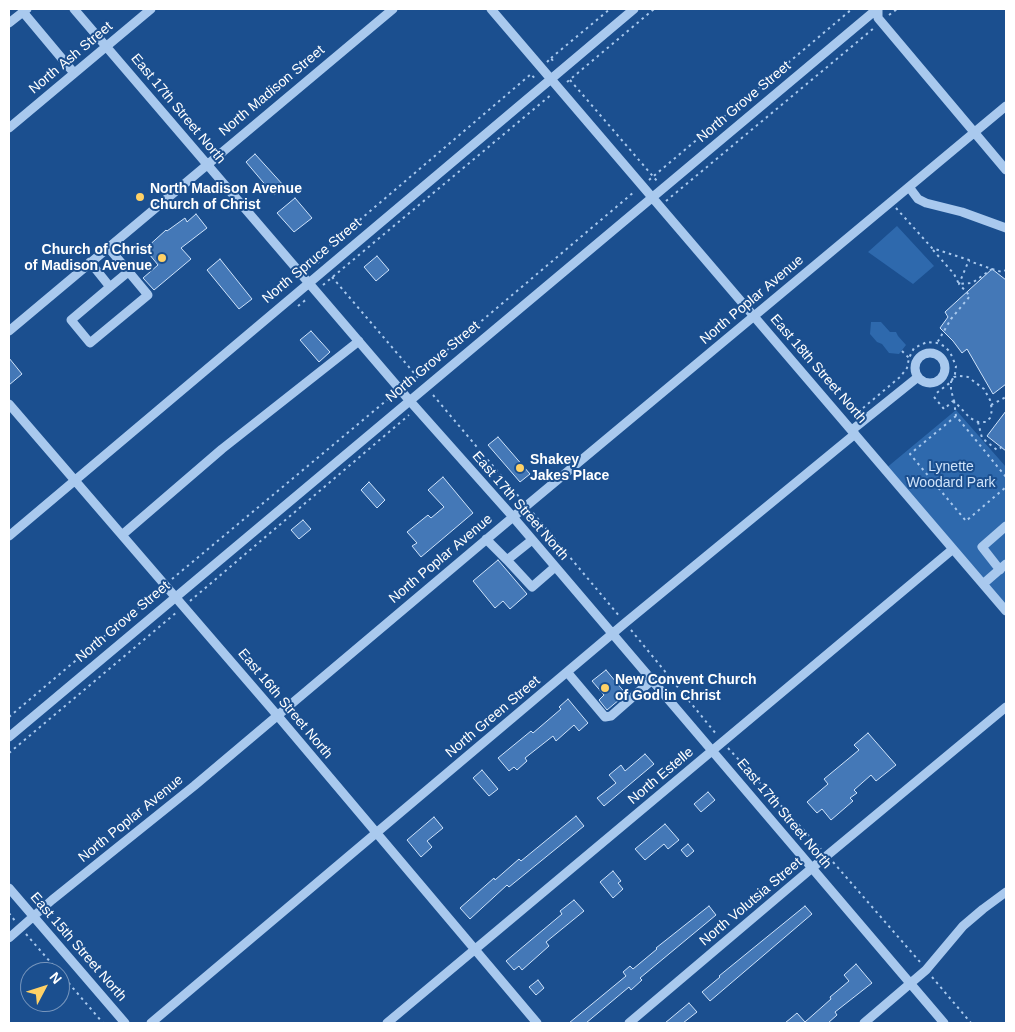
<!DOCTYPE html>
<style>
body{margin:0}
#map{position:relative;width:1015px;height:1032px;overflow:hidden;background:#1b4f8f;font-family:Arial,sans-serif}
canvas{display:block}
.frame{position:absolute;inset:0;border:10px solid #fff;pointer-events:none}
.north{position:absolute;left:20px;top:962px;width:50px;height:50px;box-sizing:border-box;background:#1b4f8f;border:1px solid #7695bc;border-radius:50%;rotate:50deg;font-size:14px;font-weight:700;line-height:20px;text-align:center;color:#fff}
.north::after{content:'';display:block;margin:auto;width:18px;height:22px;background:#ffd166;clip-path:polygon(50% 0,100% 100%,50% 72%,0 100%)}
</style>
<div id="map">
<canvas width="1015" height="1032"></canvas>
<div class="frame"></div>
<div class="north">N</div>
</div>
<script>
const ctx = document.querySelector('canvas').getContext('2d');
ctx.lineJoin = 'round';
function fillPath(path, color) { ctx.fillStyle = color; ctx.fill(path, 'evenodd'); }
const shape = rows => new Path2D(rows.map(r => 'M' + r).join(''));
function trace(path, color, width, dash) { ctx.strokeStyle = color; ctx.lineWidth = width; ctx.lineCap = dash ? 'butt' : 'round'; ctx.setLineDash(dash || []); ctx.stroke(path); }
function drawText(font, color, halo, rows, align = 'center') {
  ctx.font = font + ' Arial,sans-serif'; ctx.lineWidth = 4; ctx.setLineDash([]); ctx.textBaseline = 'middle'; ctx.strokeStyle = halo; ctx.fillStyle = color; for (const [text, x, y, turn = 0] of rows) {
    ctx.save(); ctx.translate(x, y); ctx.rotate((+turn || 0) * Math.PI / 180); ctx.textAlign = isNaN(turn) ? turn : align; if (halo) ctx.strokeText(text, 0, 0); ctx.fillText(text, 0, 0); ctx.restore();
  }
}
const green = shape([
 [897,226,934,266,913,284,868,252],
 [871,322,881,322,890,332,896,332,898,336,906,345,899,354,889,353,882,344,877,342,870,334],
 [956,410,1006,467,1006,611,885,469]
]);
const building = shape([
 [255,154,284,186,274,195,246,162,255,154],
 [295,198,312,218,294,232,277,213,295,198],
 [196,214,207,228,181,248,191,259,154,290,143,278,158,265,145,249,166,230,167,231,185,218,187,222,196,214],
 [377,256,389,270,376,281,364,267,377,256],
 [220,259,252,299,239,309,207,270,220,259],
 [992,269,1006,280,1006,384,993,394,967,349,962,353,953,341,940,328,948,317,945,312,992,269],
 [311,331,330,352,319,362,300,340,311,331],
 [9,358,22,374,9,385,9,358],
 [1006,411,1006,451,987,436,1006,411],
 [498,437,530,474,520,482,488,445,498,437],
 [443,477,473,513,421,557,412,546,417,543,407,532,428,515,431,518,444,507,428,490,443,477],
 [369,482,385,500,377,508,361,490,369,482],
 [303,520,311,529,299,539,291,530,303,520],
 [498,560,527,594,510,609,503,601,495,608,473,581,498,560],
 [606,670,626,694,607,710,599,700,604,695,592,681,606,670],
 [568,699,588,723,579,731,574,725,556,741,553,736,525,758,527,761,517,770,514,767,509,771,498,758,531,731,533,733,561,709,559,707,568,699],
 [868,733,896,765,876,781,871,775,854,790,857,793,850,798,853,801,831,820,822,809,817,813,807,802,828,784,824,779,859,750,854,745,868,733],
 [645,754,654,764,604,806,597,798,616,783,609,775,621,765,625,771,645,754],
 [482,770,498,789,489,796,473,778,482,770],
 [708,792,715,800,701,812,694,804,708,792],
 [576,816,584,826,509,887,507,885,470,919,460,908,494,878,495,880,519,859,521,861,576,816],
 [434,817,443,828,427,841,432,847,421,857,407,840,434,817],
 [665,824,679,840,668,849,664,844,645,860,635,849,665,824],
 [688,844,694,851,687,857,681,850,688,844],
 [613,871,621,881,618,883,623,889,613,898,600,882,613,871],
 [574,900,584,911,546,942,549,946,522,970,519,966,514,970,506,961,562,914,560,911,574,900],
 [709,906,716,915,640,978,642,980,631,990,629,987,586,1023,569,1023,626,976,623,972,630,966,633,969,657,949,656,948,709,906],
 [805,906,812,914,710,1001,702,992,720,977,719,976,805,906],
 [856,964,872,983,835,1012,837,1015,828,1023,785,1023,797,1013,805,1022,831,999,830,997,849,981,844,975,856,964],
 [538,980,544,988,536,995,529,987,538,980],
 [689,1003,697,1012,683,1023,665,1023,689,1003]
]);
const path = shape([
 [889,15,897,9],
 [551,58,610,9],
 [547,62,551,58,555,64],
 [570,80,657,181],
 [567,82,654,9],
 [649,180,852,9],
 [666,201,874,28],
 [896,208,932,248,969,260,959,284,970,296,951,319,937,343],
 [933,250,954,274,959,284,972,283,992,269,969,261],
 [319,263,315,258,531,74,536,80],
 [992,269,1002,272,1006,270],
 [332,277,420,380],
 [323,285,552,94],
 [298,306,308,298],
 [902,351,909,358],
 [960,376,968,377,984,389,990,400,992,410,990,418,986,422,978,422,970,418,954,401,951,390,951,382,954,377,960,376],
 [407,384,634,192],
 [433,395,520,498],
 [934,397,944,409,953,401],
 [954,401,956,416,1006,477],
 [991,405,1006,397],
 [863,408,900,377,907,368,909,358,914,348,927,342,937,343,944,346,950,352,956,366,955,374,951,382,934,395],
 [956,416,910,454,966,521,1006,487],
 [978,422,982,438,997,450,1002,447],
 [533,513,620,617],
 [172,579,393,395],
 [190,601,409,415],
 [631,630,717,735],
 [9,717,159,590],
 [728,748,821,849],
 [9,753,177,612],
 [833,862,920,962],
 [9,913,15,921],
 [26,934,59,972],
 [60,973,103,1023],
 [932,977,971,1023]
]);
const minor = shape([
 [27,9,23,12,74,73],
 [74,9,409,400,513,517,944,1023],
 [491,9,1006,611],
 [878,9,878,18,1006,170],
 [9,23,23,12],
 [9,128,151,9],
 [909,187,918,199,926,203,962,212,1006,228],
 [90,262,110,287,71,320,90,343,148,295,108,247],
 [110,287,128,272],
 [9,331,393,9],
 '915 368a15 15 0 1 1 30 0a15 15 0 1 1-30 0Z',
 [9,404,277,715,537,1023],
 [852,430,918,377],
 [122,535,222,449,359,341],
 [9,536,634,9],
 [486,539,507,560],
 [532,540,507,560,532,587,555,567],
 [1000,570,982,547,1006,526],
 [983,584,1006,564],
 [567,672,605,717,611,716,652,680],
 [9,737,877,9],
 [9,888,125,1023],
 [9,938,52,900,194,786,513,517,1006,106],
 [151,1023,625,623,855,434],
 [387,1023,953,549],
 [629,1023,812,868,1006,707],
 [864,1023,926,970,963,926,983,909,1006,892]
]);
const markers = [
 [140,197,5,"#ffd166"],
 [162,258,5,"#ffd166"],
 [520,468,5,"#ffd166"],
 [605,688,5,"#ffd166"]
];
const streetNames = [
 ["North Ash Street",71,58,-40],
 ["North Madison Street",272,91,-40],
 ["North Grove Street",744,102,-40],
 ["East 17th Street North",178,109,50],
 ["North Spruce Street",312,261,-40],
 ["North Poplar Avenue",752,300,-40],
 ["North Grove Street",433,362,-40],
 ["East 18th Street North",818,369,49],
 ["East 17th Street North",520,506,49],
 ["North Poplar Avenue",441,559,-40],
 ["North Grove Street",123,622,-40],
 ["East 16th Street North",285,704,50],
 ["North Green Street",493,717,-40],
 ["North Estelle",661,776,-40],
 ["East 17th Street North",784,814,50],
 ["North Poplar Avenue",131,819,-39],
 ["North Volutsia Street",751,902,-40],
 ["East 15th Street North",78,947,49]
];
const poiNames = [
 ["North Madison Avenue",150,189],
 ["Church of Christ",150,205],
 ["Church of Christ",152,250,"right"],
 ["of Madison Avenue",152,266,"right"],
 ["Shakey",530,460],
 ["Jakes Place",530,476],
 ["New Convent Church",615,680],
 ["of God in Christ",615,696]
];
const parkNames = [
 ["Lynette",951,467],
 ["Woodard Park",951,483]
];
fillPath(green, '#2e69ad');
fillPath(building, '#4478b7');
trace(building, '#cfe3fa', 1);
trace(path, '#a9c9ee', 2, [2.5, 4]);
trace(minor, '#a9c9ee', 9);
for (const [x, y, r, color] of markers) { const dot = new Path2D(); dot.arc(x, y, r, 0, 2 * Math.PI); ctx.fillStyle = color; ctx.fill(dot); trace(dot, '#1b4f8f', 2); }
drawText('14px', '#fff', '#1b4f8f', streetNames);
drawText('bold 14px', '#fff', '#1b4f8f', poiNames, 'left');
drawText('14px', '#cfe3fa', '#1b4f8f', parkNames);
</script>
